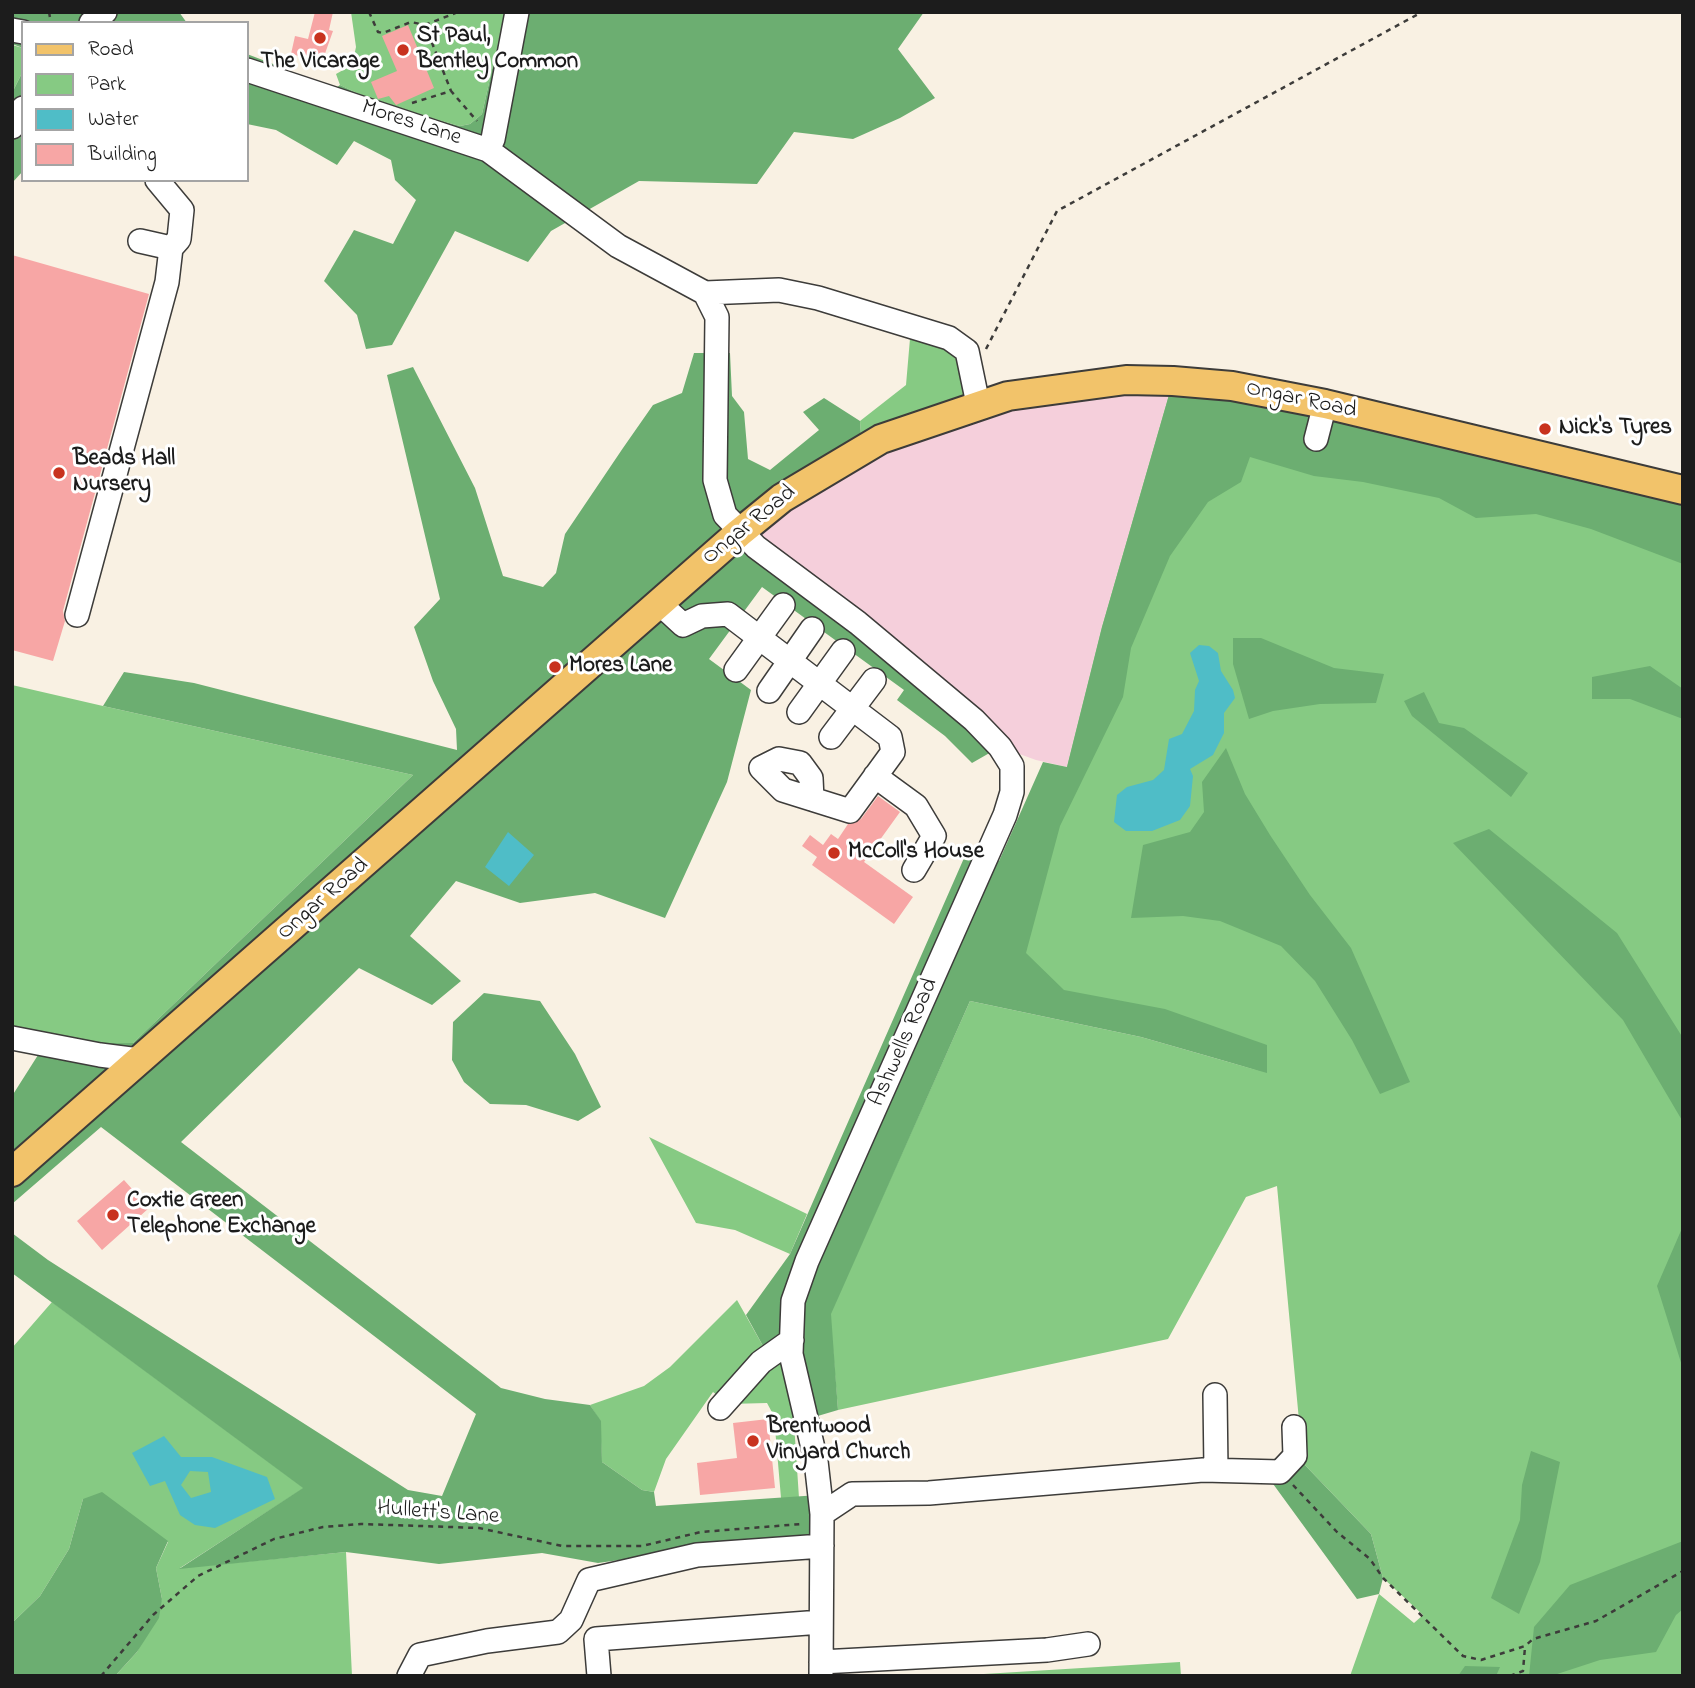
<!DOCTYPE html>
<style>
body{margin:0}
#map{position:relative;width:1695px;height:1688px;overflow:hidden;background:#f9f1e3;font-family:"Indie Flower",sans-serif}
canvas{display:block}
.frame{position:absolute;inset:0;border:14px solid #1c1c1c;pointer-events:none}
.legend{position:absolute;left:21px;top:21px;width:228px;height:161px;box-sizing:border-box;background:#fff;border:2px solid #a4a4a4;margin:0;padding:9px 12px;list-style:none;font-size:21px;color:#1c1c1c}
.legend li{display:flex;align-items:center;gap:14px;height:35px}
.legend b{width:35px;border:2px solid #a4a4a4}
</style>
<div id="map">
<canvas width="1695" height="1688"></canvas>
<div class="frame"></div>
<ul class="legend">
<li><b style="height:9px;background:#f2c36a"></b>Road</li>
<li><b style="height:19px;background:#86ca83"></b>Park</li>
<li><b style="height:19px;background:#4fbdc7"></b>Water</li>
<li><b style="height:19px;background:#f7a6a5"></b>Building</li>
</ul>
</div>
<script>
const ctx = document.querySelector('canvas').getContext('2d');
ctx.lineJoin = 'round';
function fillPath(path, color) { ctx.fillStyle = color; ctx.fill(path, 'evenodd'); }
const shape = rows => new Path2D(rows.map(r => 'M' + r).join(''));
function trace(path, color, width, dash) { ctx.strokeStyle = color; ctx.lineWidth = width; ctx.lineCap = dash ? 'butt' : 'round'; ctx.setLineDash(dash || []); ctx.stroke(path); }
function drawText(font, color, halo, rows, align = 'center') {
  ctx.font = font + ' "Indie Flower",sans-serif'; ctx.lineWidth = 6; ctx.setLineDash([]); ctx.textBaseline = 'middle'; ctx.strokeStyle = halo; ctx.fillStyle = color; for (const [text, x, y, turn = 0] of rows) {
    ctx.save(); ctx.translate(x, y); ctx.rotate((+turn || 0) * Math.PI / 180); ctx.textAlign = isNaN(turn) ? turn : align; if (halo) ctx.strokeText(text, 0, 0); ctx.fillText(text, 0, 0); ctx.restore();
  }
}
const built = shape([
 [1173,381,1102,627,1067,767,1036,760,1000,747,756,547,758,517,924,423]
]);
const green = shape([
 [351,12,505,12,482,114,470,124,460,126,380,104,340,85,336,74,352,65,356,47],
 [12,45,23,48,23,71,12,93],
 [911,327,949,338,978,404,862,449,860,421,906,385],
 [1173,381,1683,490,1683,1676,1350,1676,1379,1594,1414,1623,1423,1615,1383,1578,1371,1534,1303,1463,1277,1186,1246,1197,1168,1339,838,1410,830,1314,970,1001,1141,1037,1260,1071,977,986,1067,767,1102,627],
 [12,685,103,706,413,775,132,1044,45,1044,12,1038],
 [649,1137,807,1214,790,1254,735,1230,696,1223],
 [737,1300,763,1346,779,1351,794,1423,799,1498,781,1498,774,1416,767,1403,729,1404,713,1392,666,1459,654,1492,642,1490,602,1462,600,1421,590,1405,644,1386,670,1367],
 [52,1302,304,1488,180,1568,346,1552,352,1676,115,1676,137,1652,162,1599,156,1568,168,1542,83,1499,69,1549,40,1596,12,1623,12,1348],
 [1180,1662,1181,1676,951,1676]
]);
const forest = shape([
 [12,12,179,12,187,23,23,23,23,48,12,44],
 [505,12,924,12,898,49,935,98,900,118,853,139,794,132,757,184,639,181,551,231,528,262,455,231,392,345,366,349,357,315,324,281,354,230,393,244,416,200,395,180,391,160,354,141,337,165,276,130,247,124,247,54,281,67,280,81,325,96,340,85,380,104,460,126,470,124,482,114],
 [23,71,23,171,12,183,12,93],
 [694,353,730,353,732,396,744,412,748,459,770,470,819,430,803,412,824,398,860,421,862,449,758,517,756,547,1000,747,972,763,945,736,897,700,904,690,762,587,709,659,751,690,727,782,665,918,595,893,520,903,456,881,410,936,461,981,432,1005,359,968,181,1142,501,1388,545,1399,590,1405,601,1421,602,1462,642,1490,654,1492,656,1506,819,1495,822,1546,655,1555,598,1563,542,1553,439,1564,346,1552,179,1569,303,1488,12,1273,12,1233,48,1260,408,1490,442,1496,476,1414,101,1127,12,1204,12,1096,45,1044,133,1043,413,775,103,706,124,672,194,683,457,750,456,729,433,681,414,627,440,599,387,375,413,367,475,488,503,576,543,587,556,573,565,534,623,448,653,405,682,393],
 [1173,381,1683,490,1683,564,1591,529,1536,514,1476,518,1439,498,1363,482,1314,476,1250,457,1241,482,1208,502,1170,556,1131,648,1123,697,1060,826,1026,953,1064,990,1165,1009,1267,1045,1267,1073,1141,1037,970,1001,831,1314,838,1410,794,1423,779,1352,763,1346,746,1315,790,1254,968,849,999,861,1043,762,1067,767,1102,627],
 [1233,638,1261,638,1334,668,1384,674,1376,703,1320,704,1273,711,1249,719,1233,664],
 [1650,666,1683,689,1683,719,1630,699,1592,699,1592,677],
 [1424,692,1439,723,1464,728,1528,773,1511,797,1412,716,1404,701],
 [1226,748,1245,794,1270,835,1310,895,1351,948,1410,1082,1380,1094,1352,1040,1315,981,1281,946,1220,921,1183,916,1131,918,1143,845,1190,832,1204,812,1202,782],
 [1489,829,1617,933,1683,1038,1683,1122,1623,1020,1453,843],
 [484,993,540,1001,575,1054,601,1107,578,1121,526,1105,490,1104,464,1082,452,1060,453,1022],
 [1683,1226,1683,1369,1657,1286],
 [1531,1451,1560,1462,1540,1562,1519,1614,1491,1598,1520,1520,1522,1485],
 [1303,1463,1371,1534,1383,1578,1379,1594,1357,1599,1268,1477],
 [102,1492,168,1541,156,1568,162,1599,159,1618,137,1652,115,1676,12,1676,12,1623,40,1596,69,1549,83,1499],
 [1683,1541,1683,1609,1676,1615,1656,1652,1600,1660,1551,1676,1529,1676,1534,1627,1570,1585],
 [1465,1666,1500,1667,1496,1676,1458,1676]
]);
const water = shape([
 [1199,645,1209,646,1218,653,1221,671,1233,690,1235,698,1224,713,1224,733,1213,755,1190,769,1193,776,1190,806,1180,820,1152,831,1126,831,1114,822,1117,795,1127,787,1153,780,1164,770,1169,739,1182,734,1194,711,1195,690,1199,681,1190,653],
 [508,832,534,855,509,886,485,867],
 [164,1436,181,1457,212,1457,267,1477,275,1499,215,1528,195,1525,180,1515,165,1481,150,1486,132,1453],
 [190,1471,208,1472,211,1492,191,1498,181,1485]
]);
const building = shape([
 [315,12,333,12,329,30,333,31,322,62,291,54,295,36,308,39],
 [408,25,434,88,396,105,389,96,378,99,371,82,397,71,382,36],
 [12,255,149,294,63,611,65,621,53,661,12,650],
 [878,796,900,812,864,862,913,897,894,924,812,865,817,857,802,846,810,835,823,845,831,834,838,839,848,824,861,819],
 [124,1180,149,1208,102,1250,77,1221],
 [768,1419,775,1488,700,1495,697,1463,737,1458,733,1423]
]);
const path = shape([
 [49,12,51,23],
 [369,12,378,32,383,33,411,22,425,25,451,91],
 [425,25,458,12],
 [412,103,451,91,477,121],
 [986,349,1057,211,1422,12],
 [1293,1485,1337,1532,1370,1559,1383,1578,1463,1656,1481,1660,1525,1646,1533,1639,1596,1621,1683,1571],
 [101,1676,153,1615,198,1576,274,1539,323,1527,361,1524,479,1528,562,1546,642,1546,701,1532,801,1524],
 [1510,1676,1523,1671,1525,1647]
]);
const minor = shape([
 [91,23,105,12],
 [12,30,23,32],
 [247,70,488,150,618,246,705,293,779,290,818,298,949,338,967,351,978,404],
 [12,127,23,108],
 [488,150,493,139,517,12],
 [140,241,171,248,179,239,182,210,157,180],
 [705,293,717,317,715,480,725,515,756,547,858,623,974,720,1000,747,1012,766,1012,792,1005,815,807,1261,793,1301,791,1354,816,1461,822,1514,821,1676],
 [1316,439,1325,404],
 [658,602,683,625,702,616,728,614,890,737,893,752,850,811,783,790,761,768,779,759,800,763,811,778,812,799],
 [77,615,167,282,171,248],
 [736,670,783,605],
 [769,691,812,629],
 [799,712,843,651],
 [831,737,874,680],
 [875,776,916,806,934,836,914,870],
 [12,1038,100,1055,139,1060],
 [1215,1395,1216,1470],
 [720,1408,761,1362,792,1340],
 [822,1514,852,1494,929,1493,1203,1470,1280,1472,1295,1456,1294,1427],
 [821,1662,1047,1650,1088,1644],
 [409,1676,420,1655,487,1641,558,1632,571,1620,589,1580,697,1555,822,1546],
 [599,1676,596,1639,821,1622]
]);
const major = shape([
 [12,1172,739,533,782,498,881,439,1008,396,1126,380,1173,381,1232,386,1325,404,1683,490]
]);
const markers = [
 [320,38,7,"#c8321e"],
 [403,50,7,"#c8321e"],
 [1545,429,7,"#c8321e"],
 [59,473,7,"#c8321e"],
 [555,667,7,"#c8321e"],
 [834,853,7,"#c8321e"],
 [113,1215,7,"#c8321e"],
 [753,1441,7,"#c8321e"]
];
const poiNames = [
 ["St Paul,",417,37],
 ["Bentley Common",417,63],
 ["The Vicarage",320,63,"center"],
 ["Nick's Tyres",1559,429],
 ["Beads Hall",73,460],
 ["Nursery",73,486],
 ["Mores Lane",569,667],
 ["McColl's House",848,853],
 ["Coxtie Green",127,1202],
 ["Telephone Exchange",127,1228],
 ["Brentwood",767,1428],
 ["Vinyard Church",767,1454]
];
const streetNames = [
 ["Mores Lane",411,124,18],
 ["Ongar Road",1301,401,12],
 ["Ongar Road",750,526,-39],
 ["Ongar Road",324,900,-41],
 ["Ashwells Road",905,1043,-66],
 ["Hullett's Lane",438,1514,4]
];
fillPath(built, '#f5cfdb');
fillPath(green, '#86ca83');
fillPath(forest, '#6cae71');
fillPath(water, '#4fbdc7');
fillPath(building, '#f7a6a5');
trace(minor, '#3d3c3a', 26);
trace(major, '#3d3c3a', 32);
trace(path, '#3d3c3a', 2.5, [5, 5]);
trace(minor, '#fff', 23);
trace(major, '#f2c36a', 28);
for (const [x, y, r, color] of markers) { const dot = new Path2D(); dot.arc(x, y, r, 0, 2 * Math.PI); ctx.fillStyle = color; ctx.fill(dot); trace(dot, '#fff', 2.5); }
drawText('bold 23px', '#1c1c1c', '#fff', poiNames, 'left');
drawText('23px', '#1c1c1c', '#fff', streetNames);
</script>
